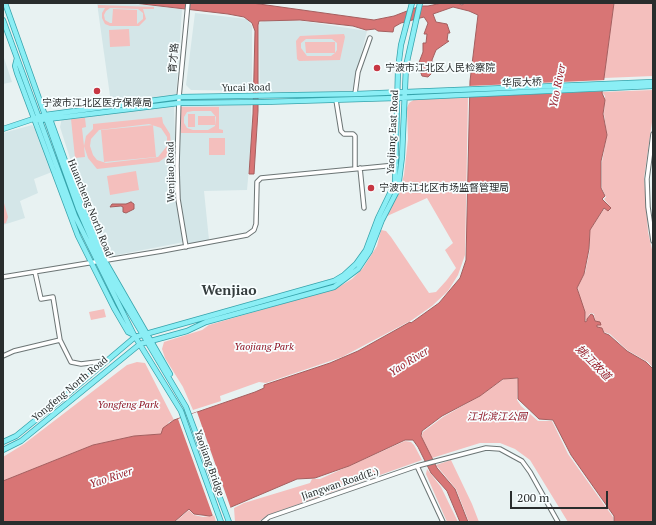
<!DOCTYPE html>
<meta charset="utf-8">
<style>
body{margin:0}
#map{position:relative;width:656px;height:525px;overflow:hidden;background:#e8f2f2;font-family:"PT Serif",serif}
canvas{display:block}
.frame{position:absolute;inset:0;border:4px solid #292d2d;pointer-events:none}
.scale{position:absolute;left:510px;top:491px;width:98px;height:18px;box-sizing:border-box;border:2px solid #292d2d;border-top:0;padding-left:5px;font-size:12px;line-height:14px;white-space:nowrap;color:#292d2d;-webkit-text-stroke:3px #f8feff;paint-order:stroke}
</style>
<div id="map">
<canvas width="656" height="525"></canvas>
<div class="frame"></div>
<div class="scale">200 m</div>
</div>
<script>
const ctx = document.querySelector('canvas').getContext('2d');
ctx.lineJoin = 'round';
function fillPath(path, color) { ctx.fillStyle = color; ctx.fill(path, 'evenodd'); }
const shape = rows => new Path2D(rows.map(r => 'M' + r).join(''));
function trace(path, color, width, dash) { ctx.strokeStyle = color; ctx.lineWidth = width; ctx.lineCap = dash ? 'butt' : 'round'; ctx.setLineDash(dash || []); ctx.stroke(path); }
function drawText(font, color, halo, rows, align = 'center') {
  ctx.font = font + ' "PT Serif","Noto Sans SC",serif'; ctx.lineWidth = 3.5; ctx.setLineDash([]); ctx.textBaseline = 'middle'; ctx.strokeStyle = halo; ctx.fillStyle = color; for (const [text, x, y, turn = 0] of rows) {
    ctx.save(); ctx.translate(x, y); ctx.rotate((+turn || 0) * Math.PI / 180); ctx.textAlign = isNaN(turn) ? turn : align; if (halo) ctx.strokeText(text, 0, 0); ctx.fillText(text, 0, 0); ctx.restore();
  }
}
const built = shape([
 [97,3,126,3,182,9,176,97,111,103],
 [195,13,247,19,252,26,252,91,191,90,186,85],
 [264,21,302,21,367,31,357,71,354,93,260,95,259,28,259,23],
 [3,55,12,82,3,84],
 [180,105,251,105,252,135,247,190,204,191,209,240,188,245,180,200],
 [174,106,177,199,184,242,112,256,108,255,102,249,77,180,60,127,62,118],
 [32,125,36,130,52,172,34,179,38,193,20,201,25,218,3,225,3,133]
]);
const green = shape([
 [614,3,653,3,653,76,604,78],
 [98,5,154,7,154,9,143,9,146,19,139,26,110,26,105,24,102,18,102,13,105,8,98,8],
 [110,8,138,9,143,13,143,19,137,24,137,10,113,9,112,23,110,23,105,20,104,15,106,11],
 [129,29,130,46,110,47,109,30],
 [344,34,345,37,340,60,299,61,297,59,296,41,300,36],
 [306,39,332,39,337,43,337,50,335,53,335,42,305,42,306,53,335,53,331,56,307,56,301,48,301,43],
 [653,90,653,115,644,178,648,232,653,254,653,368,648,362,627,350,610,334,604,332,602,328,597,327,598,325,601,325,600,322,595,321,594,314,591,313,589,315,586,322,585,312,581,303,578,288,578,284,585,273,590,249,590,230,604,209,609,211,611,208,604,199,606,197,602,188,602,162,607,135,604,114,605,96,602,92],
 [468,97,465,255,458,275,448,291,432,306,412,320,342,357,266,383,259,382,220,396,221,401,193,410,183,387,165,358,162,349,164,342,202,330,209,325,337,288,352,279,363,268,377,246,381,230,386,231,391,237,429,293,436,292,446,281,456,268,445,250,453,243,427,198,385,217,399,192,404,175,408,139,407,108,409,103,415,99],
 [181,107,219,107,219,129,223,130,223,133,181,133],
 [193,111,211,111,216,117,215,126,208,130,193,130,187,128,184,123,184,117,187,112],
 [188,114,195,114,195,127,188,127],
 [198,116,215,116,215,125,198,125],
 [162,117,163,123,170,134,171,146,167,156,159,162,97,169,88,158,84,146,85,157,75,158,71,119,85,118,86,127,82,128,84,146,86,136,93,129,93,124],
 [149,124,161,128,167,137,167,146,158,157,106,163,97,160,93,155,90,146,91,139,99,130],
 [153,125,156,157,104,162,101,130],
 [209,138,225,138,225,155,209,155],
 [136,171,139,190,110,195,107,176],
 [4,203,8,217,6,223,3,224],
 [104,309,106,317,91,320,89,312],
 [137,362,145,363,174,420,169,422,161,434,134,436,93,445,3,481,3,457,24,444,127,365],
 [504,379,518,379,517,400,521,406,538,421,552,421,568,454,613,517,613,522,568,522,530,460,515,449,500,443,480,443,432,458,421,438,423,432,443,417,480,396],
 [405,441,411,442,414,445,422,460,268,515,258,522,235,522,234,508,244,503,310,483,312,479,320,479],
 [451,460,472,504,479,522,469,522,456,489,436,465],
 [427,469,441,487,458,522,447,522,426,474],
 [189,510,194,515,203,517,214,515,216,522,175,522]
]);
const water = shape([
 [134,3,252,3,374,20,394,16,420,6,428,6,442,3,458,3,462,5,465,3,614,3,602,93,605,100,603,114,607,135,601,161,601,188,605,196,602,199,611,208,608,211,604,208,590,230,589,249,584,274,577,288,585,312,585,322,587,321,587,319,591,314,593,315,595,321,600,322,601,325,597,325,597,327,602,328,604,333,609,335,627,351,646,362,653,369,653,522,614,522,614,516,571,455,553,420,539,419,518,399,518,378,503,379,480,396,442,416,422,431,421,436,437,468,455,489,468,522,460,522,447,491,431,473,418,447,413,440,405,440,349,466,315,478,297,479,210,516,194,514,189,509,174,522,3,522,3,481,93,445,134,436,161,434,163,428,174,420,255,392,264,388,264,385,330,363,358,351,410,322,411,323,439,303,460,278,466,260,470,81,478,15,469,11,453,7,433,14,436,22,447,24,450,33,448,33,447,41,449,41,436,50,432,60,433,72,428,77,422,76,418,65,423,52,423,43,426,43,427,34,424,34,428,23,424,17,401,23,394,27,393,32,378,31,375,29,366,30,353,26,300,20,259,21,258,25,258,111,254,174,249,174,253,114,255,31,252,23,244,17,228,14,134,3],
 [131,202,134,204,134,209,126,213,123,212,123,207,121,206,110,207,112,204,126,204,131,202]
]);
const pier = shape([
 [606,80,604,91,468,97,468,86],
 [197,412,231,509,213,516,178,419]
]);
const minor = shape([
 [355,94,358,72,370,38],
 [336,100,341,131,344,134,353,134,355,136,355,168],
 [653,134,647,179,648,207,653,241],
 [360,168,364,208],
 [186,247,178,199,177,166,179,97,188,3],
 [35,272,41,299,53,297,60,340,71,362,81,364,105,361],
 [3,277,162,251,247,235,254,230,256,224,257,182,261,178,396,165],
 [3,356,14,351,60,340],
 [417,466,443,522],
 [263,522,269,517,417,466,486,448,500,449,522,461,530,472,558,522]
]);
const major = shape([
 [5,3,78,208,101,261,120,296,186,407,229,522],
 [3,20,75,216,134,335,181,411,221,522],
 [17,58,15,66,17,73,78,236,114,308,128,332,134,335],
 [35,119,40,120,179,103,264,102,397,98,653,86],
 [50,119,80,202,105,261,170,374],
 [3,129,45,115,179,97,355,94,653,82],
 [3,442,16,436,69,393,135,337,334,281,344,275,356,264,366,250,378,218,395,183,398,69,401,45,412,3],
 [3,450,21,441,140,344,187,331,206,322,334,287,358,269,370,251,382,220,398,189,402,157,406,66,420,3]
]);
const markers = [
 [377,68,4,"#c73743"],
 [97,91,4,"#c73743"],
 [371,188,4,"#c73743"]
];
const streetNames = [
 ["育才路",174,58,-85],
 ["华辰大桥",522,83,-2],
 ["Yucai Road",246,88,-1],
 ["Yaojiang East Road",393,132,-87],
 ["Wenjiao Road",171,172,-91],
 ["Huancheng North Road",90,208,68],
 ["Yongfeng North Road",70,389,-40],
 ["Yaojiang Bridge",209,463,70],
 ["Jiangwan Road(E.)",340,484,-19]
];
const poiNames = [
 ["宁波市江北区人民检察院",385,68],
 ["宁波市江北区医疗保障局",97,103,"center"],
 ["宁波市江北区市场监督管理局",379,188]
];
const parkNames = [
 ["Yaojiang Park",264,347],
 ["Yongfeng Park",128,405],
 ["江北滨江公园",497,417]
];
const waterNames = [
 ["Yao River",558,86,-78],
 ["Yao River",409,362,-32],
 ["姚江故道",593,363,45],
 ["Yao River",111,478,-18]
];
const districtNames = [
 ["Wenjiao",229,291]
];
fillPath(built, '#d4e6e8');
fillPath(green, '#f4bfbd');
fillPath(water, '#d87575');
trace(water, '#a45f5f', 1);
fillPath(pier, '#e8f2f2');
trace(minor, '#6c7575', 5.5);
trace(major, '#36a3ab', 6);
trace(minor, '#fff', 3.5);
trace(major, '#8beef5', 4.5);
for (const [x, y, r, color] of markers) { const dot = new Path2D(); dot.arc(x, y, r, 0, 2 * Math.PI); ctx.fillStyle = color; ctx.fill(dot); trace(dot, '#f8feff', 1.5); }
drawText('10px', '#292d2d', '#f8feff', streetNames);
drawText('10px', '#292d2d', '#f8feff', poiNames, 'left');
drawText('italic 10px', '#8f1626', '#f8feff', parkNames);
drawText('italic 11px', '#99222e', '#f8feff', waterNames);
drawText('bold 14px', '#353d3e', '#f8feff', districtNames);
</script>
